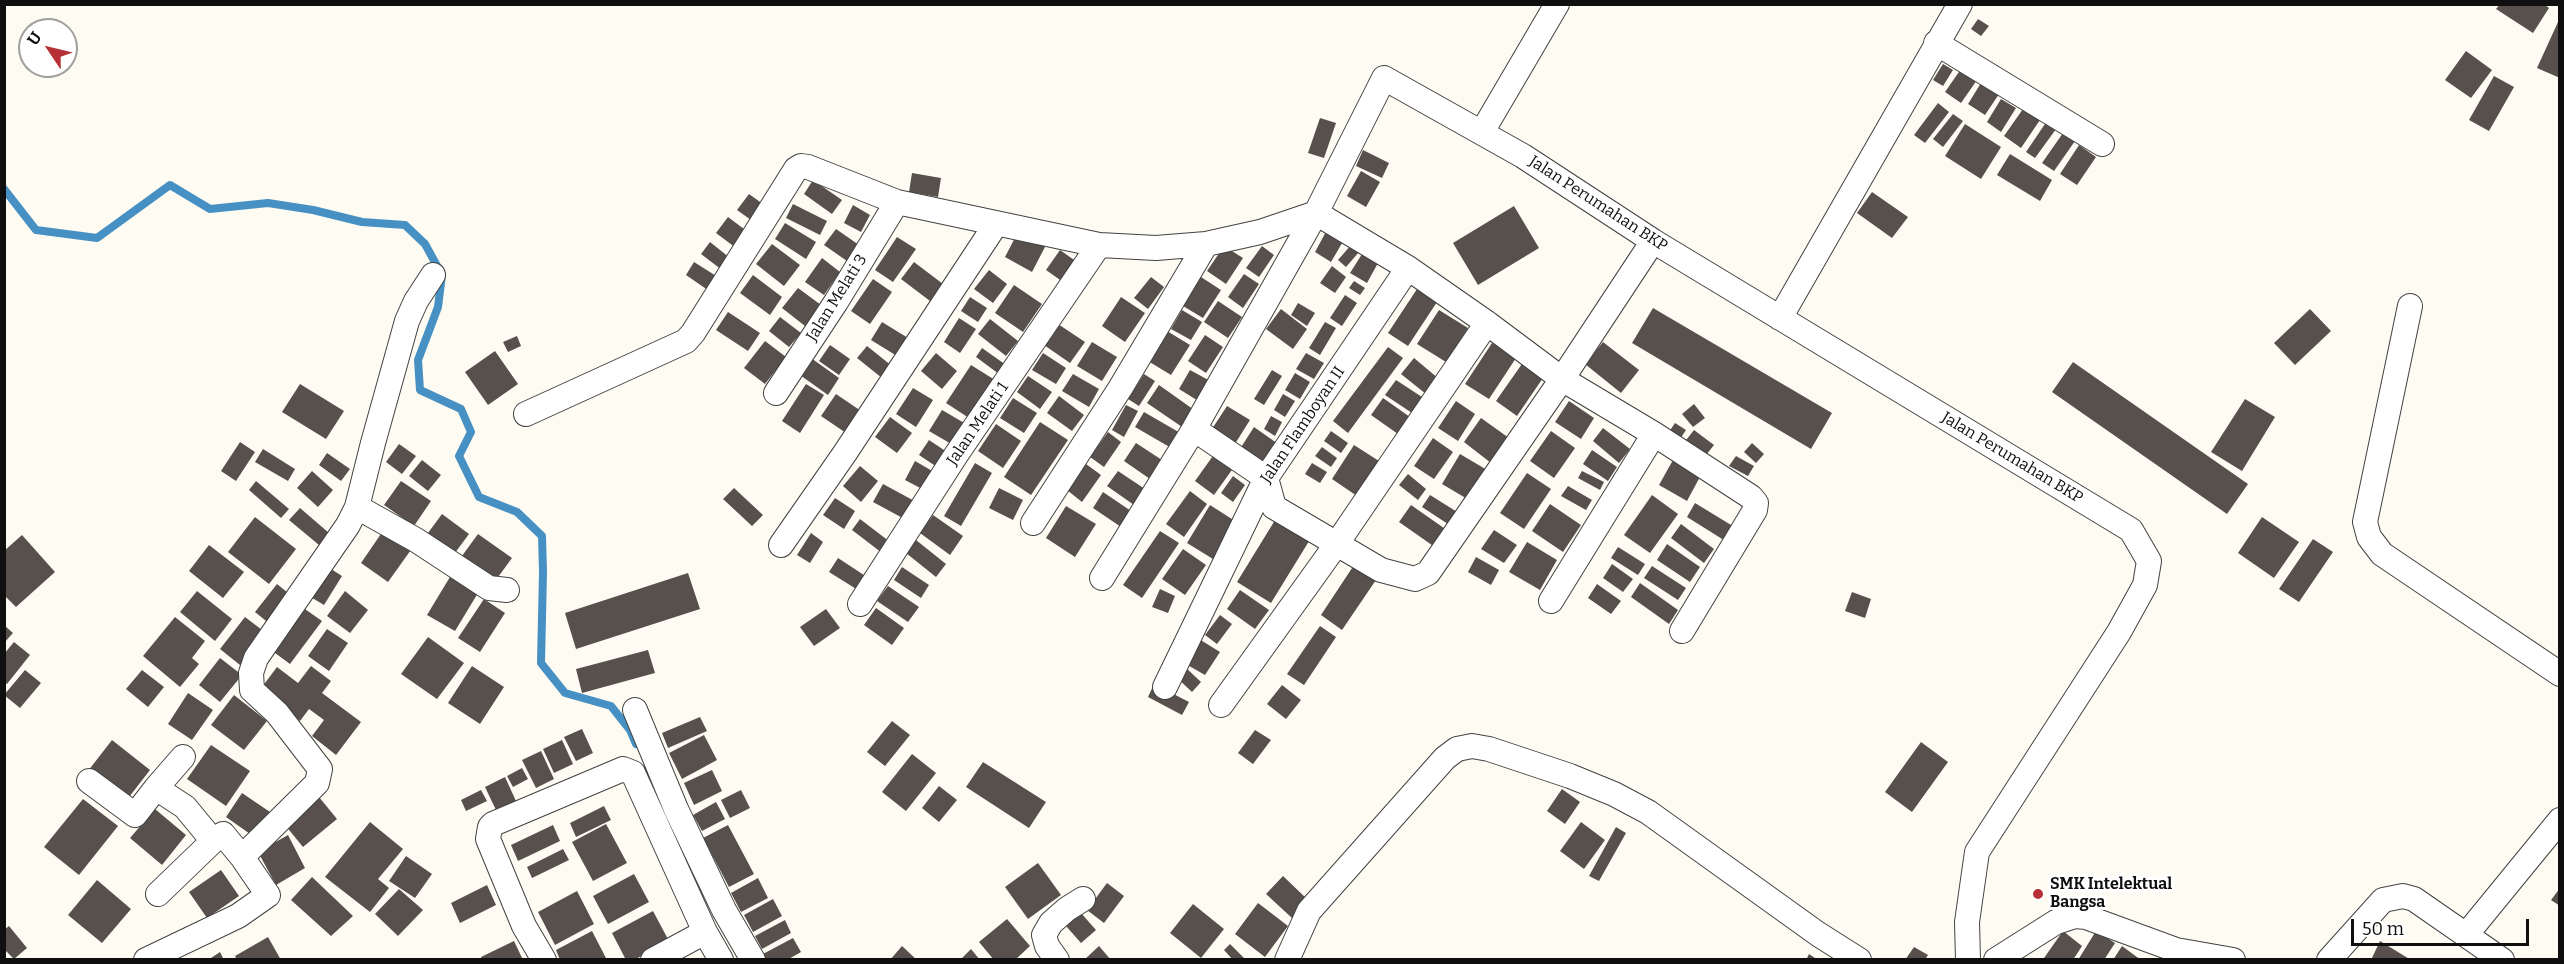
<!DOCTYPE html>
<style>
body{margin:0}
#map{position:relative;width:2564px;height:964px;overflow:hidden;background:#fefcf2;font-family:Bitter,serif}
canvas{display:block}
.frame{position:absolute;inset:0;border:6px solid #0f0f0f;pointer-events:none}
.north{position:absolute;left:18px;top:18px;width:60px;height:60px;box-sizing:border-box;background:#fff;border:2px solid #9f9f9f;border-radius:50%;rotate:305deg;font-size:16px;font-weight:700;line-height:24px;text-align:center;color:#0f0f0f}
.north::after{content:'';display:block;margin:auto;width:21px;height:27px;background:#b63035;clip-path:polygon(50% 0,100% 100%,50% 72%,0 100%)}
.scale{position:absolute;left:2351px;top:919px;width:178px;height:27px;box-sizing:border-box;border:3px solid #0f0f0f;border-top:0;padding-left:8px;font-size:18px;line-height:21px;white-space:nowrap;color:#0f0f0f;-webkit-text-stroke:4px #fff;paint-order:stroke}
</style>
<div id="map">
<canvas width="2564" height="964"></canvas>
<div class="frame"></div>
<div class="north">U</div>
<div class="scale">50 m</div>
</div>
<script>
const ctx = document.querySelector('canvas').getContext('2d');
ctx.lineJoin = 'round';
const shape = rows => new Path2D(rows.map(r => 'M' + r).join(''));
function trace(path, color, width, dash) { ctx.strokeStyle = color; ctx.lineWidth = width; ctx.lineCap = dash ? 'butt' : 'round'; ctx.setLineDash(dash || []); ctx.stroke(path); }
function fillPath(path, color) { ctx.fillStyle = color; ctx.fill(path, 'evenodd'); }
function drawText(font, color, halo, rows, align = 'center') {
  ctx.font = font + ' Bitter,serif'; ctx.lineWidth = 6; ctx.setLineDash([]); ctx.textBaseline = 'middle'; ctx.strokeStyle = halo; ctx.fillStyle = color; for (const [text, x, y, turn = 0] of rows) {
    ctx.save(); ctx.translate(x, y); ctx.rotate((+turn || 0) * Math.PI / 180); ctx.textAlign = isNaN(turn) ? turn : align; if (halo) ctx.strokeText(text, 0, 0); ctx.fillText(text, 0, 0); ctx.restore();
  }
}
const stream = shape([
 [4,189,36,230,97,238,170,185,210,209,268,203,313,210,362,222,405,225,425,244,442,275,438,307,418,360,420,390,461,409,471,432,459,456,479,497,517,512,542,536,543,572,541,663,565,693,611,706,630,730,636,744]
]);
const building = shape([
 [2500,4,2544,4,2549,8,2533,33,2496,9],
 [1978,19,1989,26,1981,36,1971,29],
 [2558,22,2560,23,2560,78,2537,68],
 [2466,51,2492,70,2471,98,2445,80],
 [1943,64,1953,70,1943,86,1933,80],
 [1961,69,1977,80,1961,103,1945,92],
 [2494,76,2514,87,2489,131,2469,120],
 [1981,83,1999,94,1985,115,1968,104],
 [2001,99,2016,108,2001,132,1987,122],
 [1938,103,1949,112,1925,143,1914,135],
 [2023,109,2040,120,2021,148,2004,136],
 [1953,114,1963,121,1943,147,1933,139],
 [1320,118,1336,123,1324,158,1308,153],
 [2049,118,2059,125,2035,158,2026,152],
 [1965,124,2001,147,1981,179,1945,156],
 [2063,133,2075,141,2054,171,2042,163],
 [2079,145,2096,157,2077,185,2060,174],
 [1363,150,1389,163,1382,178,1356,166],
 [2010,154,2052,180,2040,201,1997,175],
 [1361,171,1380,182,1366,207,1347,196],
 [912,173,941,178,938,197,909,192],
 [813,180,842,200,832,214,804,194],
 [1872,192,1908,217,1892,238,1857,213],
 [749,194,763,204,751,220,737,210],
 [793,204,827,221,820,235,786,218],
 [853,205,870,215,861,232,844,223],
 [1514,206,1539,248,1478,285,1453,243],
 [728,217,748,232,736,248,716,233],
 [785,223,816,242,806,259,775,239],
 [1328,228,1345,238,1331,262,1315,252],
 [836,229,859,245,847,261,824,245],
 [1019,230,1046,245,1032,272,1005,257],
 [897,237,916,249,893,282,875,270],
 [710,242,730,258,722,270,701,254],
 [772,244,800,265,784,286,756,264],
 [1351,245,1359,252,1346,267,1338,260],
 [1224,246,1243,258,1226,284,1207,271],
 [1262,246,1274,255,1259,277,1246,268],
 [1060,250,1077,262,1063,282,1046,270],
 [1362,254,1378,263,1367,283,1350,273],
 [822,258,840,272,824,295,805,282],
 [694,262,721,279,712,293,686,275],
 [914,262,943,284,930,301,901,279],
 [1332,266,1346,277,1335,293,1320,283],
 [989,270,1007,284,993,303,974,289],
 [1244,274,1259,284,1243,308,1228,297],
 [753,275,782,297,770,315,740,293],
 [1151,277,1164,287,1148,309,1134,298],
 [1201,277,1221,290,1203,318,1183,306],
 [873,279,892,292,870,324,851,311],
 [1354,281,1365,288,1360,295,1349,288],
 [1014,285,1042,304,1023,332,995,313],
 [1419,286,1439,299,1408,346,1388,333],
 [798,288,821,305,805,326,782,308],
 [1345,295,1357,303,1342,326,1330,318],
 [970,297,987,308,978,322,961,311],
 [1121,297,1145,313,1125,342,1102,326],
 [1218,301,1242,317,1228,338,1204,322],
 [1298,303,1315,313,1307,326,1291,315],
 [1653,308,1832,413,1811,449,1632,343],
 [1281,309,1307,329,1293,349,1266,329],
 [2310,309,2331,331,2295,365,2274,343],
 [1182,310,1202,322,1191,340,1171,329],
 [1439,310,1468,328,1446,362,1417,344],
 [728,312,760,333,748,351,716,330],
 [780,317,801,333,789,347,769,331],
 [959,318,976,329,960,353,944,342],
 [990,319,1018,341,1006,356,978,334],
 [882,322,908,338,897,356,871,340],
 [1325,322,1336,328,1320,355,1309,348],
 [1058,324,1085,342,1070,363,1044,345],
 [1167,331,1190,345,1171,375,1148,361],
 [1205,335,1223,347,1206,373,1188,361],
 [517,336,521,346,508,352,503,342],
 [765,341,786,357,765,384,744,368],
 [1092,342,1117,357,1102,381,1077,366],
 [1603,342,1639,370,1621,393,1585,364],
 [1492,343,1516,358,1489,399,1465,384],
 [830,345,850,359,839,375,819,361],
 [867,346,892,366,882,378,857,358],
 [1388,347,1403,358,1348,433,1333,421],
 [982,348,1006,365,999,374,976,357],
 [495,351,518,384,488,405,465,372],
 [936,353,957,371,942,389,921,371],
 [1043,353,1066,368,1056,384,1032,370],
 [1306,353,1324,363,1314,379,1296,369],
 [811,358,839,378,828,395,800,375],
 [1414,358,1439,379,1426,394,1401,374],
 [1524,361,1545,375,1517,416,1496,401],
 [2073,362,2248,484,2227,514,2052,392],
 [971,365,995,380,969,418,946,403],
 [1190,370,1212,382,1200,402,1179,389],
 [1272,370,1282,376,1264,405,1254,399],
 [1295,373,1310,382,1300,399,1285,390],
 [1073,374,1099,389,1089,407,1062,391],
 [1144,374,1155,381,1139,406,1128,399],
 [1028,376,1052,392,1040,409,1017,392],
 [1396,380,1422,397,1412,413,1385,395],
 [300,384,344,411,326,439,282,412],
 [806,384,824,395,800,433,782,421],
 [1159,385,1197,412,1185,429,1147,403],
 [913,388,933,400,916,427,896,414],
 [836,394,864,413,849,435,821,416],
 [1283,394,1295,401,1285,417,1274,410],
 [1059,396,1084,415,1072,431,1047,413],
 [1013,398,1037,413,1024,433,1000,418],
 [1383,398,1410,417,1398,434,1371,415],
 [2245,399,2275,417,2242,471,2211,452],
 [1456,401,1475,414,1458,441,1438,428],
 [1569,401,1594,418,1581,439,1555,422],
 [1694,404,1705,418,1693,427,1682,414],
 [1126,405,1138,411,1124,437,1112,430],
 [1227,406,1250,420,1233,447,1210,432],
 [942,410,966,424,953,445,929,431],
 [1144,412,1182,434,1173,449,1135,427],
 [1271,416,1282,422,1275,436,1264,429],
 [890,417,912,433,897,453,875,437],
 [1481,418,1509,438,1491,463,1464,442],
 [1040,422,1068,440,1031,495,1004,477],
 [1675,423,1686,430,1678,442,1667,435],
 [996,424,1021,441,1003,468,978,451],
 [1254,427,1281,446,1265,470,1238,452],
 [1603,428,1630,449,1619,463,1593,441],
 [1694,430,1714,445,1703,459,1683,444],
 [1331,431,1348,443,1341,453,1324,441],
 [1551,431,1575,448,1554,478,1530,461],
 [1108,432,1121,442,1104,467,1090,457],
 [1433,438,1453,452,1434,479,1414,466],
 [929,440,947,452,937,467,919,455],
 [240,442,255,452,236,481,221,471],
 [1136,443,1162,460,1150,479,1124,461],
 [1752,443,1764,454,1756,463,1744,452],
 [399,444,416,456,402,474,386,462],
 [1354,445,1379,461,1357,496,1332,479],
 [1322,447,1337,458,1331,467,1315,456],
 [263,449,295,469,288,481,255,462],
 [1592,450,1617,467,1608,481,1583,464],
 [327,453,350,469,341,481,319,465],
 [1215,453,1234,467,1214,495,1195,481],
 [1460,454,1487,470,1469,500,1442,484],
 [1736,456,1754,466,1748,476,1729,466],
 [422,460,441,475,428,491,409,476],
 [1673,460,1701,475,1687,501,1659,485],
 [915,461,934,472,924,490,905,480],
 [975,463,992,473,961,526,944,516],
 [1312,463,1327,472,1320,483,1305,474],
 [1086,464,1101,475,1082,502,1067,490],
 [860,466,878,481,861,502,843,486],
 [312,471,333,490,318,507,297,488],
 [1118,471,1145,489,1134,505,1107,486],
 [1582,471,1604,482,1600,490,1578,478],
 [1527,473,1551,489,1524,529,1500,513],
 [1408,474,1426,489,1418,500,1399,485],
 [1233,476,1245,485,1233,502,1221,493],
 [256,481,289,509,281,518,249,490],
 [401,481,431,501,414,526,384,505],
 [883,484,920,504,910,522,873,502],
 [1568,486,1592,500,1586,510,1561,496],
 [734,488,763,515,752,526,723,499],
 [999,488,1023,500,1013,520,989,508],
 [1190,491,1207,504,1184,537,1166,524],
 [1103,492,1131,511,1121,527,1093,508],
 [1430,495,1462,515,1454,528,1422,507],
 [1652,495,1678,514,1650,553,1624,535],
 [835,498,855,511,844,529,823,515],
 [1695,503,1736,528,1727,542,1687,517],
 [1550,504,1581,525,1563,552,1532,531],
 [1210,505,1235,521,1213,559,1187,543],
 [1411,505,1451,533,1439,550,1399,522],
 [1066,506,1096,524,1075,557,1046,538],
 [300,508,329,533,319,545,289,520],
 [1280,512,1314,533,1271,603,1237,582],
 [442,514,469,534,452,557,425,537],
 [933,515,963,536,950,555,920,533],
 [255,517,296,549,269,584,228,552],
 [2262,517,2299,542,2274,578,2238,553],
 [860,519,894,545,886,556,852,530],
 [1681,524,1714,549,1704,563,1671,538],
 [385,528,413,547,388,582,361,563],
 [1494,530,1517,545,1504,563,1481,549],
 [1160,531,1179,543,1142,598,1123,585],
 [811,533,823,542,810,563,797,555],
 [478,534,512,558,493,584,459,560],
 [22,535,55,572,16,607,4,595,4,551],
 [2313,539,2333,552,2299,602,2279,589],
 [916,540,946,564,936,577,906,553],
 [1527,542,1557,560,1540,590,1509,572],
 [1667,544,1700,567,1690,582,1657,560],
 [209,545,244,572,223,598,189,571],
 [1618,547,1645,564,1638,575,1611,558],
 [1183,549,1206,565,1185,595,1162,579],
 [1476,557,1499,570,1491,585,1468,572],
 [838,558,870,579,861,592,829,572],
 [1356,562,1378,577,1342,630,1321,615],
 [1612,564,1633,579,1623,592,1603,578],
 [1652,566,1686,588,1678,600,1644,578],
 [328,567,342,576,324,605,309,596],
 [902,567,929,585,921,598,894,580],
 [453,572,481,588,455,631,427,615],
 [688,573,700,609,576,649,565,613],
 [1640,583,1678,610,1669,624,1631,597],
 [277,584,293,597,271,625,255,612],
 [1597,584,1621,601,1611,614,1588,598],
 [888,586,919,607,908,622,877,601],
 [1160,589,1175,596,1168,613,1152,607],
 [1240,590,1269,610,1255,629,1227,609],
 [197,591,232,619,215,641,180,612],
 [345,591,368,610,350,633,327,616],
 [1852,592,1871,599,1865,618,1845,611],
 [484,599,505,613,480,652,458,638],
 [302,607,322,621,290,664,271,650],
 [876,608,904,628,892,645,864,625],
 [826,609,840,628,814,646,800,627],
 [1220,615,1232,624,1217,644,1205,635],
 [175,617,205,641,192,658,199,664,180,687,143,656],
 [245,617,266,633,240,665,220,649],
 [4,625,13,633,4,643],
 [1320,626,1336,637,1304,685,1287,674],
 [327,629,348,643,329,671,308,656],
 [428,637,464,663,437,699,401,674],
 [1199,639,1220,652,1205,675,1184,663],
 [14,642,30,655,7,684,4,682,4,654],
 [648,650,655,673,582,693,576,669],
 [220,658,242,675,220,702,199,685],
 [311,666,331,681,322,693,361,722,336,755,312,736,324,720,309,709,300,721,259,691,277,667,298,683],
 [472,666,504,687,480,724,448,703],
 [1184,666,1201,682,1192,692,1175,676],
 [25,670,41,683,20,708,4,695],
 [142,670,164,687,148,707,126,689],
 [1154,684,1189,702,1182,715,1148,697],
 [1282,685,1301,700,1286,719,1267,704],
 [188,693,213,710,192,740,168,724],
 [234,695,267,721,244,750,211,725],
 [700,717,707,731,668,748,662,733],
 [892,721,910,735,885,766,867,752],
 [582,729,593,753,576,761,564,737],
 [1255,730,1271,740,1253,764,1238,753],
 [704,735,717,760,682,779,669,753],
 [112,740,150,770,126,801,88,771],
 [562,740,573,764,554,773,543,749],
 [1921,742,1948,762,1912,812,1885,792],
 [211,745,250,771,226,806,187,779],
 [541,751,554,779,536,788,522,760],
 [912,754,936,773,906,811,882,792],
 [983,762,1046,802,1029,828,966,787],
 [522,768,528,779,513,787,507,776],
 [712,770,722,791,694,805,684,783],
 [505,777,516,801,496,810,485,787],
 [939,786,957,800,939,822,922,808],
 [1562,789,1580,802,1565,824,1547,811],
 [481,790,487,801,466,811,461,800],
 [741,790,750,808,730,818,721,800],
 [242,793,270,812,253,836,226,817],
 [319,797,337,819,303,847,285,825],
 [83,799,118,826,79,875,44,847],
 [716,802,725,819,702,831,693,815],
 [604,806,611,820,576,837,570,823],
 [155,809,186,835,162,865,130,838],
 [370,822,403,849,378,879,389,888,370,912,325,877],
 [1581,822,1605,840,1584,869,1560,851],
 [606,824,627,863,593,881,572,842],
 [553,825,560,841,518,861,511,845],
 [728,825,754,874,729,887,703,838],
 [1616,827,1626,833,1599,881,1589,876],
 [288,835,305,868,276,885,258,852],
 [563,849,569,860,532,878,527,867],
 [406,856,432,874,415,898,389,881],
 [1038,863,1061,895,1028,919,1005,887],
 [221,870,239,896,207,918,189,892],
 [634,874,649,902,608,924,593,896],
 [1283,876,1308,900,1292,918,1266,894],
 [312,877,353,916,331,936,291,900],
 [758,878,768,898,741,912,731,893],
 [97,880,131,909,102,943,68,915],
 [1107,883,1124,896,1104,923,1087,910],
 [487,885,496,905,460,923,451,903],
 [2560,888,2560,906,2551,900],
 [399,889,423,910,398,936,375,914],
 [577,891,594,924,555,945,538,912],
 [773,899,782,916,753,932,744,915],
 [1258,903,1288,926,1265,957,1235,934],
 [1193,904,1224,929,1201,958,1170,933],
 [653,911,669,941,634,960,626,960,612,933],
 [1081,913,1096,930,1081,943,1066,926],
 [1007,919,1030,946,1015,960,994,960,979,942],
 [785,920,791,933,762,949,755,936],
 [9,926,27,948,14,959,4,949,4,930],
 [592,931,607,960,560,960,556,950],
 [2063,931,2082,946,2073,960,2046,960,2044,958],
 [2096,931,2115,943,2104,960,2078,960],
 [268,937,281,960,237,960,235,956],
 [793,938,801,952,787,960,766,960,763,954],
 [514,941,523,960,482,960,481,957],
 [2380,941,2411,960,2371,960],
 [1230,944,1246,960,1233,960,1224,950],
 [902,946,917,960,890,960],
 [1099,946,1111,960,1084,960],
 [2122,946,2141,960,2113,960],
 [1914,947,1928,955,1925,960,1905,960],
 [971,949,980,960,960,960],
 [220,952,224,960,208,960],
 [1809,954,1818,960,1806,960]
]);
const street = shape([
 [1936,43,2102,144],
 [1482,132,1557,4],
 [1316,213,1408,268,1487,323,1562,379,1654,434,1751,497,1756,503,1755,510,1682,631],
 [2410,306,2365,522,2369,537,2382,554,2560,674],
 [1780,318,1960,4],
 [776,393,836,302,897,202],
 [526,414,686,341,693,333,796,169,801,166,808,167,897,202,1099,245,1156,248,1206,244,1260,232,1316,213],
 [1194,429,1266,478,1274,507,1381,570,1415,579,1428,573,1562,379,1653,241],
 [357,507,416,540,489,588,507,590],
 [1033,523,1121,387,1206,244],
 [781,545,845,453,996,224],
 [1102,578,1194,429,1316,213,1384,78,1523,156,1653,241,2131,530,2149,561,2145,585,2119,632,1977,852,1967,922,1968,960],
 [1551,601,1654,434],
 [860,604,956,455,1099,245],
 [1165,687,1266,478,1408,268],
 [1221,705,1338,542,1487,323],
 [635,710,676,809,724,910,753,960],
 [89,781,135,815,156,788,185,807,213,841,223,834,242,857],
 [156,788,183,757],
 [158,894,213,841],
 [2466,935,2560,820],
 [146,960,238,916,268,895,242,857,317,783,320,769,277,713,252,690,251,673,256,658,348,525,357,507,373,443,407,321,416,301,433,275],
 [544,960,524,926,488,839,490,827,493,824,623,769,633,773,705,932,721,960],
 [653,960,705,932],
 [1057,960,1047,946,1044,935,1051,923,1067,909,1083,899],
 [1287,960,1309,911,1445,758,1457,749,1472,746,1489,749,1570,776,1614,794,1648,812,1818,934,1859,960],
 [1996,960,2056,922,2075,916,2086,917,2176,950,2233,960],
 [2329,960,2383,900,2403,896,2414,899,2502,960]
]);
const markers = [
 [2038,894,6,"#b63035"]
];
const streetNames = [
 ["Jalan Perumahan BKP",1598,204,33],
 ["Jalan Melati 3",837,298,-58],
 ["Jalan Melati 1",978,424,-56],
 ["Jalan Flamboyan II",1303,425,-56],
 ["Jalan Perumahan BKP",2012,458,31]
];
const poiNames = [
 ["SMK Intelektual",2050,885],
 ["Bangsa",2050,903]
];
trace(stream, '#4690c4', 8);
fillPath(building, '#57504c');
trace(street, '#424242', 26);
trace(street, '#fff', 24);
for (const [x, y, r, color] of markers) { const dot = new Path2D(); dot.arc(x, y, r, 0, 2 * Math.PI); ctx.fillStyle = color; ctx.fill(dot); trace(dot, '#fff', 2); }
drawText('16px', '#0f0f0f', '#fff', streetNames);
drawText('bold 16px', '#0f0f0f', '#fff', poiNames, 'left');
</script>
